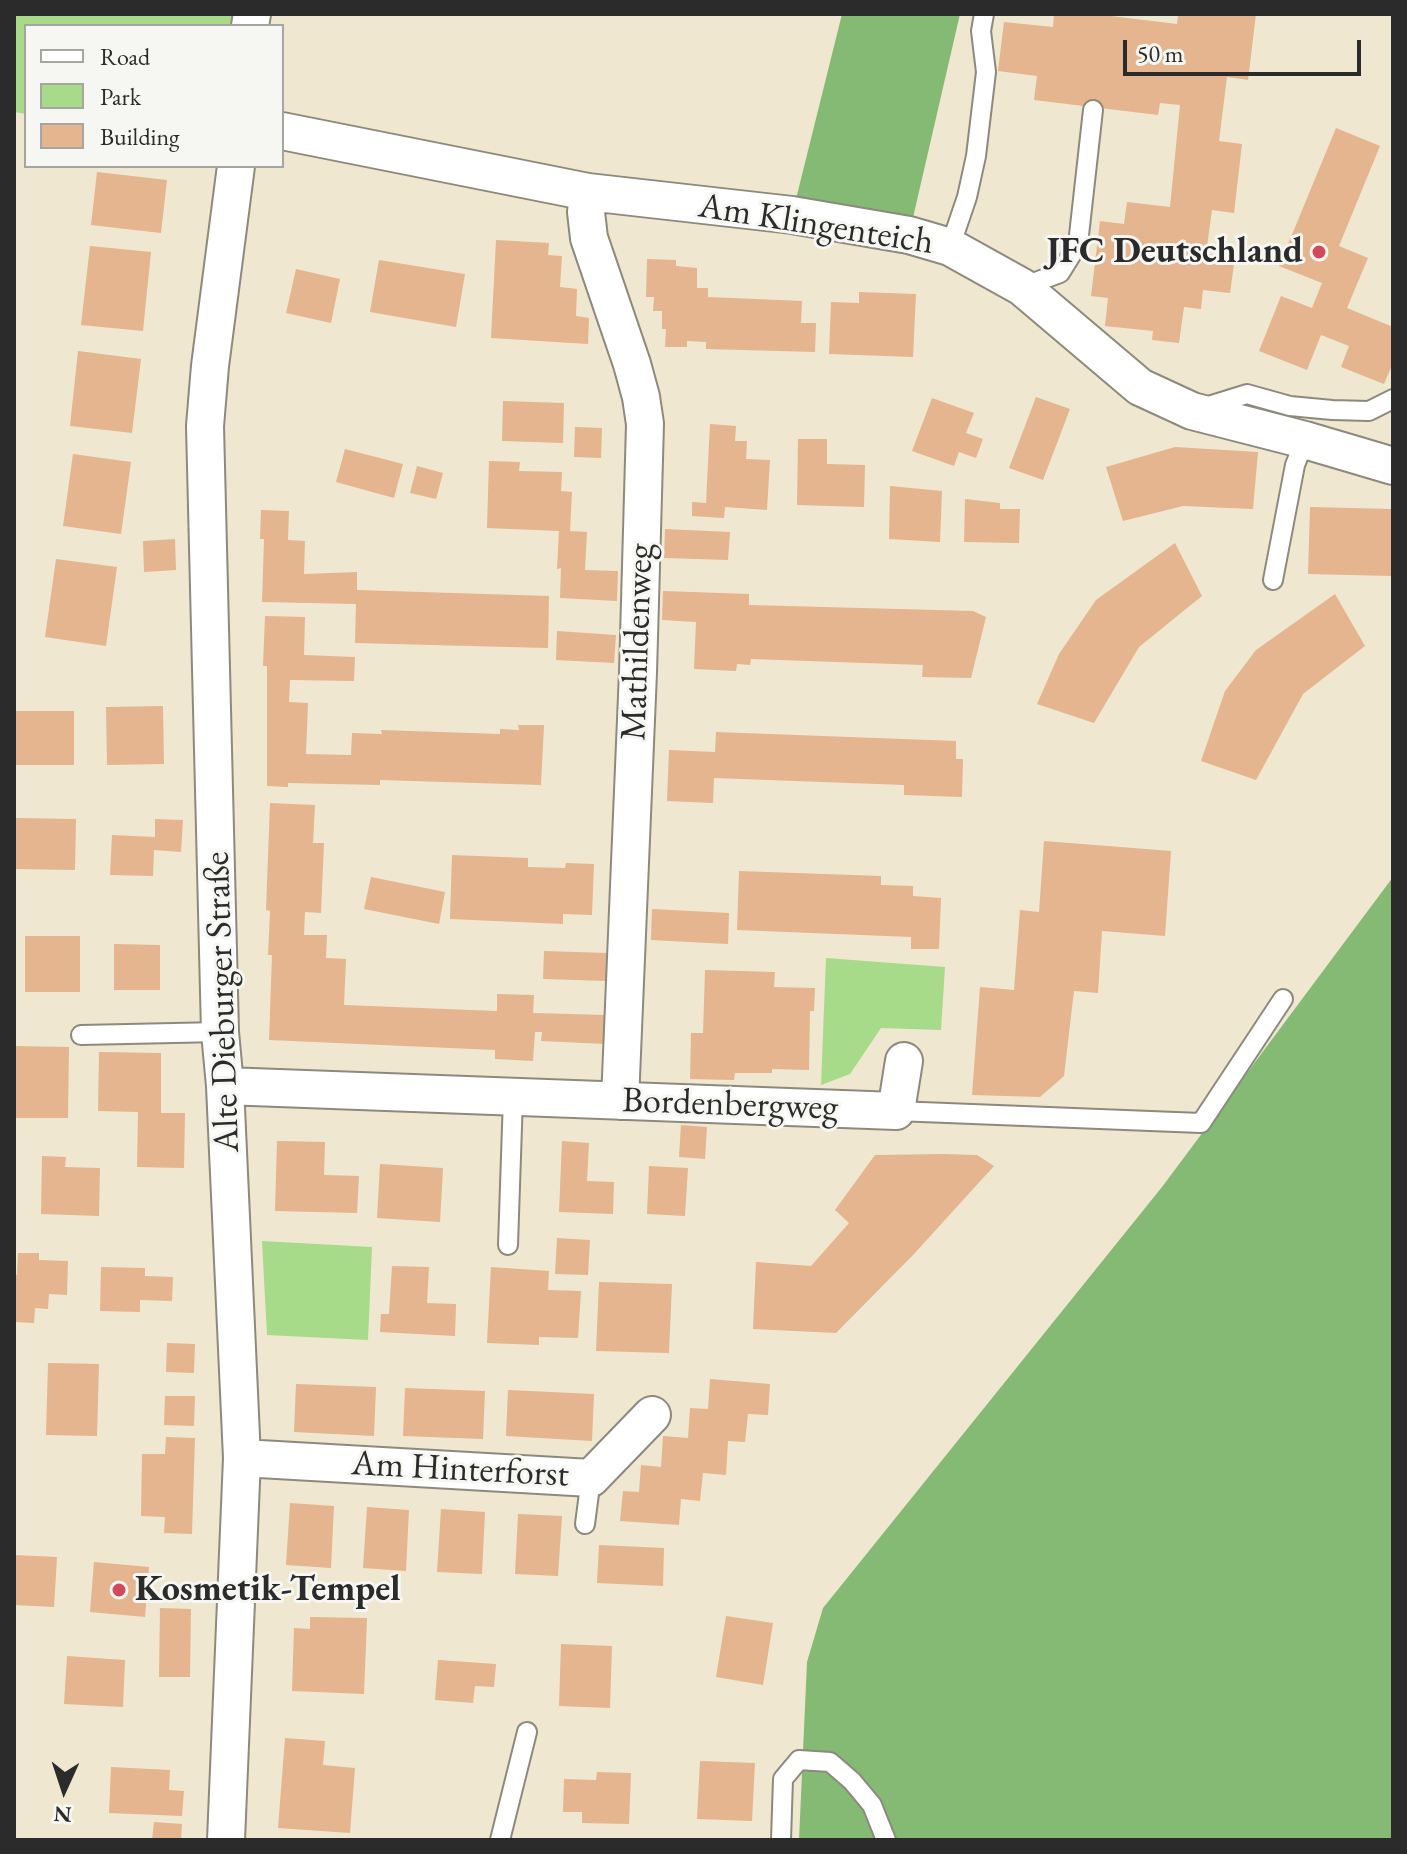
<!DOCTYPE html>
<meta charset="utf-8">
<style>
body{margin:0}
#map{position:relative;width:1407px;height:1854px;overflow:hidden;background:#efe7cf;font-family:"EB Garamond",serif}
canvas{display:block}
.frame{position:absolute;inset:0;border:16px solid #2b2b2b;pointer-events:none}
.legend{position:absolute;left:24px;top:24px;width:260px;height:144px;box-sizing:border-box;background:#f6f6f2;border:2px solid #a5a5a2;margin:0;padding:10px 14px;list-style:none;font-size:24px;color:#2b2b2b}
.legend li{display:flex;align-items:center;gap:16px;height:40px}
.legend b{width:40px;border:2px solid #a5a5a2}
.north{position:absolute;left:24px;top:1750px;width:80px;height:80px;-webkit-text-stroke:6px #f6f6f2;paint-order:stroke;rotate:183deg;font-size:22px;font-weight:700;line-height:32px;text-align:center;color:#2b2b2b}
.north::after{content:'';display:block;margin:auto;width:28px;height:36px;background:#2b2b2b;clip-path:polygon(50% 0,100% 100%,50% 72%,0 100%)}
.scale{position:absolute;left:1123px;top:40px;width:238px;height:36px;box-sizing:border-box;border:4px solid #2b2b2b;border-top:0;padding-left:10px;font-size:24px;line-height:28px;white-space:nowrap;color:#2b2b2b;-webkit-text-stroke:6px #f6f6f2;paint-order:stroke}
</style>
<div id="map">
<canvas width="1407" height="1854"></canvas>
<div class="frame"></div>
<ul class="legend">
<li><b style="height:10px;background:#fff"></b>Road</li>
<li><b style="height:22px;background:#a7da89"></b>Park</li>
<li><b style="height:22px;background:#e4b58f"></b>Building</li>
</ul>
<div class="north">N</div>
<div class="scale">50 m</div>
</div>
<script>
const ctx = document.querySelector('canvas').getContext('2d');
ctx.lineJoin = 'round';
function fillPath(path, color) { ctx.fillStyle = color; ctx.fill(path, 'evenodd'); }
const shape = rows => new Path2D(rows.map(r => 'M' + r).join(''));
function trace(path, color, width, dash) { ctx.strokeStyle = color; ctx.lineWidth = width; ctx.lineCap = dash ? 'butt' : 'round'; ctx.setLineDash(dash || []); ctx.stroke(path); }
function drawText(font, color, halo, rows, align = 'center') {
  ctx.font = font + ' "EB Garamond",serif'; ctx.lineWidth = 6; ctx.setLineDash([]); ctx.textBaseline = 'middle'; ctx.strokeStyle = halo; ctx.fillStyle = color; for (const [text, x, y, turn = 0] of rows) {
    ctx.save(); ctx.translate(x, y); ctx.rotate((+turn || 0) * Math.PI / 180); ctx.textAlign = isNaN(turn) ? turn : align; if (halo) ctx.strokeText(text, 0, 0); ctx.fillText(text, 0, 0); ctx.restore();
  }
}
const green = shape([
 [14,14,252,14,250,26,26,26,26,114,14,112],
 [826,958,945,967,941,1030,881,1028,850,1074,821,1085],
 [262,1241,372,1247,368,1340,267,1335]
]);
const forest = shape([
 [842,14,960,14,909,235,792,215],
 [1393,877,1393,1840,799,1840,807,1662,823,1608,1162,1187]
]);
const building = shape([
 [1054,14,1111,14,1111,16,1177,24,1178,14,1256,14,1248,80,1227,77,1219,141,1242,144,1234,213,1212,210,1206,254,1235,257,1230,293,1203,290,1201,309,1184,307,1179,343,1152,340,1153,331,1105,326,1108,298,1091,296,1100,221,1124,224,1127,202,1170,207,1180,105,1160,103,1158,115,1034,100,1037,76,998,71,1004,22,1053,27],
 [1336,128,1380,146,1339,246,1368,258,1347,308,1393,327,1393,363,1384,384,1341,367,1349,346,1321,335,1307,370,1259,351,1281,296,1312,308,1322,283,1279,266],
 [97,172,167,180,161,233,91,225],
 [496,240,549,243,548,255,562,256,560,287,577,289,576,316,589,318,588,344,491,338],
 [90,246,151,252,143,331,81,325],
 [647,259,676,260,676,266,697,268,697,288,708,288,708,297,802,301,801,323,816,323,815,352,706,349,706,342,687,341,687,347,665,347,666,329,662,329,662,311,653,311,654,297,646,297],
 [379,260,465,274,456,327,370,312],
 [296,269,340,279,331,323,286,313],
 [859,292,916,294,913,357,829,354,831,302,859,303],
 [78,351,141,359,132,433,70,426],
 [1036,397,1070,409,1043,480,1009,468],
 [932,398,974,413,966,433,983,439,976,458,959,452,954,466,912,451],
 [503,401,564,403,563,443,502,441],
 [710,424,736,426,735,441,747,441,746,459,770,460,767,510,725,507,724,518,692,516,692,502,706,503],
 [575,427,602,428,601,458,574,457],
 [798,439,827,439,827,464,865,465,864,507,797,505],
 [1175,447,1258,452,1253,509,1183,506,1123,521,1106,467],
 [345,449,403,464,394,498,336,482],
 [73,454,131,462,121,534,63,526],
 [489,461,520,462,519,471,562,472,561,491,572,492,570,531,587,532,585,570,618,571,617,601,560,598,561,568,557,569,559,531,487,528],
 [417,466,443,473,436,499,410,493],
 [890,486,942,491,940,542,889,539],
 [965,499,1000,503,1000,509,1020,509,1019,543,964,542],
 [1310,507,1393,509,1393,576,1308,574],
 [261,510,289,511,288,540,305,541,304,574,357,572,357,590,549,596,548,648,355,643,356,604,262,602,264,539,260,539],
 [665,529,730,532,728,560,664,558],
 [175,539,176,570,144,572,143,541],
 [1175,543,1202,596,1139,647,1094,723,1037,704,1059,654,1096,600],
 [56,559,117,567,106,646,45,637],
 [663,591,749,594,749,605,973,611,986,617,971,678,922,677,923,665,751,659,750,665,737,664,736,671,694,669,696,622,662,620],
 [1335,594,1365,646,1303,694,1256,780,1201,761,1225,691,1256,650],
 [265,616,305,617,304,655,355,657,354,681,290,680,289,702,308,703,306,754,351,755,352,733,382,734,381,730,500,734,500,729,519,730,518,725,544,725,541,785,380,780,380,785,288,783,288,787,267,786,267,666,263,666],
 [557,631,616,635,614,663,556,660],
 [163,706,164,764,107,765,106,707],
 [15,711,74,711,74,765,16,765],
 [716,732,956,741,956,759,963,759,962,797,904,795,904,785,714,778,713,803,667,801,669,750,715,752],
 [270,803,315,805,313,843,324,843,321,913,305,912,304,935,327,935,326,958,346,959,344,1005,497,1011,497,994,534,995,533,1013,606,1015,605,1044,541,1041,542,1032,535,1032,533,1061,495,1059,495,1050,269,1040,272,955,268,955,270,911,266,910],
 [16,818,76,819,75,870,15,869],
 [155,819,183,820,181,852,154,850,153,876,110,875,112,835,155,837],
 [1044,841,1171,851,1165,936,1102,931,1098,993,1074,991,1064,1076,1040,1097,972,1095,980,987,1014,990,1020,910,1039,912],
 [452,855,528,858,528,867,565,868,566,863,594,864,592,915,563,914,563,924,450,919],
 [739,871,881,876,881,885,913,886,913,896,941,898,939,949,911,949,911,937,737,930],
 [371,877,445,892,439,924,364,909],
 [652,909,729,913,728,944,651,940],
 [25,936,80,936,80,992,25,992],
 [114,944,160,945,160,990,114,990],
 [544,951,608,953,607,981,543,979],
 [705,970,775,972,774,987,815,988,814,1011,810,1011,809,1070,772,1069,772,1073,735,1073,734,1080,690,1079,691,1033,703,1033],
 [14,1046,69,1047,68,1118,14,1118],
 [99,1052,161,1053,161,1113,185,1113,184,1168,137,1167,138,1112,98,1111],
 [681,1125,707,1127,705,1159,679,1157],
 [277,1141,325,1142,324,1175,359,1176,357,1213,275,1211],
 [562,1141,589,1143,587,1181,614,1182,613,1214,559,1212],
 [943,1154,977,1155,994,1166,914,1254,836,1333,753,1329,756,1262,811,1266,849,1223,835,1210,875,1155],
 [42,1156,66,1157,65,1167,100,1168,99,1216,41,1214],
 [380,1164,443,1168,440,1222,377,1218],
 [649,1166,688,1168,685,1216,647,1214],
 [557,1238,590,1240,588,1275,555,1274],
 [18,1253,39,1253,39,1260,68,1261,67,1295,49,1294,48,1309,35,1308,34,1323,14,1322,14,1275,17,1275],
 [392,1266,429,1267,427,1303,456,1304,455,1336,380,1332,381,1314,389,1314],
 [101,1267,145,1268,145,1276,173,1277,172,1301,140,1300,140,1312,100,1311],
 [491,1267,549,1271,548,1290,581,1291,578,1338,539,1337,539,1345,487,1343],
 [599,1282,672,1284,669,1353,596,1351],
 [167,1343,195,1344,194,1373,166,1372],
 [48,1363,99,1364,97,1436,46,1435],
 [710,1379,770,1384,768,1415,748,1414,745,1442,728,1441,726,1475,703,1473,700,1501,681,1499,679,1525,620,1521,623,1491,639,1492,641,1465,661,1467,663,1436,688,1438,690,1408,708,1409],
 [296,1384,376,1387,374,1436,294,1432],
 [405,1388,485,1391,483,1439,403,1436],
 [508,1390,594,1394,592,1441,506,1436],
 [165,1396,195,1396,194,1426,164,1425],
 [166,1437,195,1438,192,1534,164,1533,165,1517,141,1516,142,1454,165,1454],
 [290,1503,334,1506,331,1568,286,1565],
 [367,1507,409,1510,406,1571,363,1568],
 [441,1509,485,1512,482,1574,437,1572],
 [518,1514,562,1516,558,1576,515,1574],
 [599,1545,664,1548,663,1586,597,1583],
 [14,1555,57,1557,54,1607,14,1605],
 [94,1562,149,1567,145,1617,90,1612],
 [160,1608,191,1609,190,1677,159,1677],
 [726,1616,773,1623,763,1685,716,1677],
 [310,1617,367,1618,364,1694,292,1691,294,1628,310,1629],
 [561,1644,612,1646,610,1708,559,1706],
 [67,1656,125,1660,123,1707,64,1704],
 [438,1660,496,1664,494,1687,475,1686,473,1703,435,1700],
 [285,1738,325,1741,323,1765,355,1768,350,1833,278,1828],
 [700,1761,755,1763,752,1821,697,1819],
 [111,1767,170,1770,169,1790,184,1791,182,1816,109,1813],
 [597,1772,631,1773,629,1824,582,1823,582,1812,563,1812,564,1779,596,1780],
 [154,1822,182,1824,181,1840,152,1840]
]);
const lane = shape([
 [950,247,967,197,976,156,986,72,981,31,984,14],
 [1022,287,1060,273,1078,244,1093,110],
 [1202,408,1247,394,1290,406,1332,410,1369,411,1393,399],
 [1273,580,1295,465,1305,440],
 [81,1035,220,1032],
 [896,1111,1201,1123,1283,999],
 [508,1245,513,1097],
 [585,1524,591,1478],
 [500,1840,527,1732],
 [781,1840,783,1779,799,1760,830,1762,852,1781,872,1805,886,1840]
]);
const street = shape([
 [250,26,252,14],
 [282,131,588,192,792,215,909,235,950,247,1022,287,1140,387,1192,411,1305,440,1393,466],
 [588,192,586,212,589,238,632,364,641,397,645,424,638,672,620,1101],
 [225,1086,896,1111,904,1061],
 [242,1458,591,1478,652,1415],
 [226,1840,242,1458,225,1086,220,1032,205,426,210,366,236,166]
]);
const markers = [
 [1319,252,8,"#d1495b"],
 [119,1590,8,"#d1495b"]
];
const streetNames = [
 ["Am Klingenteich",816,225,9],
 ["Mathildenweg",638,642,-88],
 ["Alte Dieburger Straße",223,1002,-92],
 ["Bordenbergweg",730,1105,2],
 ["Am Hinterforst",460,1470,3]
];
const poiNames = [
 ["JFC Deutschland",1303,252],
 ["Kosmetik-Tempel",135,1590,"left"]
];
fillPath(green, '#a7da89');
fillPath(forest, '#85ba75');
fillPath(building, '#e4b58f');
trace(lane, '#8d897d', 22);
trace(street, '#8d897d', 40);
trace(lane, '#fff', 18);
trace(street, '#fff', 36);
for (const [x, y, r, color] of markers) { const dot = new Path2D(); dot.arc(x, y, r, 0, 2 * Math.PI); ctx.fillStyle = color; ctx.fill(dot); trace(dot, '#f6f6f2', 3); }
drawText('36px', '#2b2b2b', '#f6f6f2', streetNames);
drawText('bold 36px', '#2b2b2b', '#f6f6f2', poiNames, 'right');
</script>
